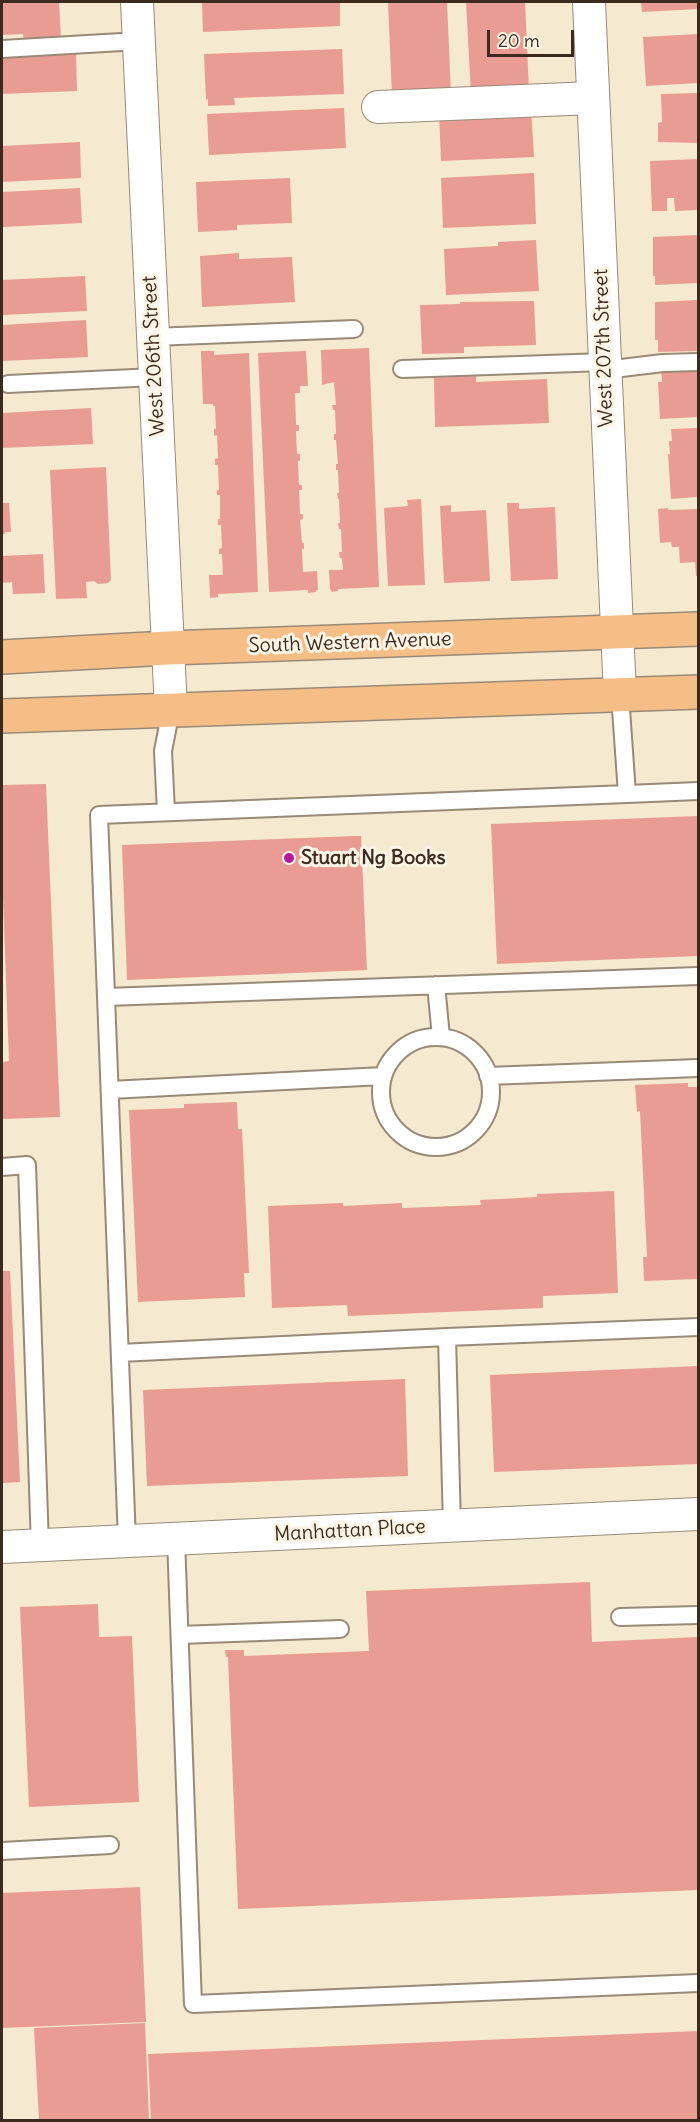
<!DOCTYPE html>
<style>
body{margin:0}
#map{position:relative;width:700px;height:2122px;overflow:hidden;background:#f5e9d0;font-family:Delius,sans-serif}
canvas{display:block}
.frame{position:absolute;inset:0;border:3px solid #3b2a1e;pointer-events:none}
.scale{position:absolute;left:487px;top:30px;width:87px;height:27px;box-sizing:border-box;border:3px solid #3b2a1e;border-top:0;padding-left:8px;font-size:18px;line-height:21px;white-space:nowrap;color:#3b2a1e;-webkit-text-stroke:4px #fcf5e5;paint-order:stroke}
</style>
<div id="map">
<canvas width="700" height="2122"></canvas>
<div class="frame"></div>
<div class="scale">20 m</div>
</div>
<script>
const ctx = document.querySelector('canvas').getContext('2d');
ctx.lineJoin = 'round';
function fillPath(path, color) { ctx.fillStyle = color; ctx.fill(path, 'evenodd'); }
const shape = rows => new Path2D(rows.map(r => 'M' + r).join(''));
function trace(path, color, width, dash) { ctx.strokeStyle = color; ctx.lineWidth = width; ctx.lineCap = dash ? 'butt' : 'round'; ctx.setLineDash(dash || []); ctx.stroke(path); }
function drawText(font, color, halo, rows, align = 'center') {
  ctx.font = font + ' Delius,sans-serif'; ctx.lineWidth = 6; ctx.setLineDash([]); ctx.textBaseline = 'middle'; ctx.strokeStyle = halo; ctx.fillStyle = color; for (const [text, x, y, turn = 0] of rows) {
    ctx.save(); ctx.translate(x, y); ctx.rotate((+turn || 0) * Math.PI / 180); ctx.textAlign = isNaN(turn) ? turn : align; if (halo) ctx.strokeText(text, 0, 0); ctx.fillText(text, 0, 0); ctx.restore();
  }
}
const building = shape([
 [2,2,59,2,61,39,24,41,23,34,2,35],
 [202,2,340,2,340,26,203,32],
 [388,2,447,2,451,95,392,97],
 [466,2,525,2,529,91,471,94],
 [641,2,698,2,698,9,642,12],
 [698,34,698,83,646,86,643,37],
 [342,49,344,94,234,98,235,105,208,106,208,99,206,100,204,54],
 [76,54,77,91,2,94,2,57],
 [698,93,698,143,658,142,658,123,662,122,661,94],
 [531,107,534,157,441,161,439,111],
 [344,108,346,148,209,155,207,114],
 [80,142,81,178,2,182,2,146],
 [698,159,698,210,675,211,674,198,667,198,667,211,652,211,650,161],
 [534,173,536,224,443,228,441,178],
 [290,178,292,223,237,225,237,230,198,232,196,182],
 [80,188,82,223,2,227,2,192],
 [698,235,698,283,655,285,655,276,653,276,653,237],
 [536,240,539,291,446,295,444,249,498,246,498,242],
 [239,253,239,259,292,257,295,302,202,307,200,256],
 [85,276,87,311,2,315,2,280],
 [698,300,698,351,658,352,658,340,655,340,655,302],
 [534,301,536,345,464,347,464,353,422,354,420,305,460,304,460,302],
 [86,320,88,357,2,361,2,325],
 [369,348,379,587,338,589,338,591,332,592,330,589,329,570,343,570,342,558,340,558,339,552,342,552,341,529,339,529,338,523,340,523,339,499,338,499,337,493,339,493,338,470,336,470,336,464,338,464,336,440,334,440,334,434,336,434,335,410,333,410,332,405,336,405,334,382,322,385,321,350],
 [201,351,214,351,214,355,249,353,258,592,218,594,218,597,210,598,209,575,223,575,222,554,219,554,219,549,222,548,221,525,218,525,218,519,220,519,220,495,217,495,217,490,219,490,218,465,215,465,215,459,218,458,217,435,214,436,214,429,216,429,215,406,213,406,213,404,203,404],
 [306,351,308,386,300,386,300,393,295,393,296,425,299,425,299,431,296,431,297,454,300,454,300,461,298,461,299,485,302,485,302,490,299,490,300,514,303,514,303,519,300,520,302,543,304,543,304,549,302,549,303,572,317,571,318,590,316,590,316,592,308,593,308,590,269,592,258,353],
 [661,368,698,368,698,417,660,419,658,382,662,382],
 [476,376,476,382,547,379,549,423,435,427,434,378],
 [91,408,93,444,2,448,2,413],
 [698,428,698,497,671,499,668,454,670,454,669,441,672,441,671,429],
 [106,467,111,580,108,583,98,584,94,581,86,582,87,598,56,599,50,470],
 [421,499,425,585,388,586,384,508,408,506,407,500],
 [2,503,9,503,11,532,5,532,5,534,2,534],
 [507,503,519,503,519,509,555,507,558,579,511,581],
 [451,505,451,512,486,510,490,581,444,583,440,506],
 [668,508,668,510,698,509,698,576,696,576,695,562,680,563,679,547,672,547,671,542,660,543,658,509],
 [43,554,45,593,13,594,12,582,2,583,2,556],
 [46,784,60,1117,2,1119,2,1062,9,1061,2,872,2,785],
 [698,816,698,956,497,964,491,824],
 [355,836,361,836,367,970,127,980,122,845],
 [688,1083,688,1087,698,1087,698,1279,644,1281,643,1257,647,1257,640,1111,637,1112,635,1085],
 [237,1102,238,1129,242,1129,249,1273,244,1273,245,1297,138,1302,129,1110,184,1108,184,1104],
 [614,1191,618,1293,543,1296,543,1308,348,1316,347,1305,272,1308,268,1206,343,1203,343,1206,402,1203,402,1208,481,1205,480,1200,537,1197,537,1194],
 [2,1271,10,1271,20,1482,2,1483],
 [698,1366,698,1464,494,1472,490,1375],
 [405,1379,408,1476,147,1486,143,1390],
 [590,1582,592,1642,698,1637,698,1890,238,1909,228,1657,226,1657,225,1650,244,1650,244,1656,369,1651,366,1591],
 [98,1604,99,1637,132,1636,139,1802,29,1807,20,1607],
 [140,1887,146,2022,2,2028,2,1893],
 [145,2023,149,2120,39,2120,34,2028],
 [698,2031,698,2120,151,2120,148,2054]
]);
const lane = shape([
 [2,49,139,41],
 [153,337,354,329],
 [402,369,605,362],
 [605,370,663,363,698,362],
 [8,384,155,377],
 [627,794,698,791],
 [166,812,163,751,171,710],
 [436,985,441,1037],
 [106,997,698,976],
 '381 1092a55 55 0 1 1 110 0a55 55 0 1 1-110 0Z',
 [488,1076,698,1068],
 [110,1090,383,1076],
 [2,1167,27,1165,40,1546],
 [120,1353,447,1337],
 [452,1526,447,1337,698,1327],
 [176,1539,193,2004,698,1983],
 [127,1541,99,815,627,794,620,695],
 [620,1617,698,1615],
 [180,1635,340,1629],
 [2,1851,110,1845]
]);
const street = shape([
 [137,2,171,710],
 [589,2,620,695],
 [378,107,593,98],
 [2,1547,698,1514]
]);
const primary = shape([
 [2,657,168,648,698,629],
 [2,716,698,692]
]);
const markers = [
 [289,858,6,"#b5179e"]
];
const streetNames = [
 ["West 207th Street",604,348,-92],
 ["West 206th Street",154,356,-93],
 ["South Western Avenue",350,643,-2],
 ["Manhattan Place",350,1531,-3]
];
const poiNames = [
 ["Stuart Ng Books",301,858]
];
fillPath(building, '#e99c93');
trace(lane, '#988a77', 20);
trace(street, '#988a77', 34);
trace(primary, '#988a77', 36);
trace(lane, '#fff', 16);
trace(street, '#fff', 32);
trace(primary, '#f6be87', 33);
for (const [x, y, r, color] of markers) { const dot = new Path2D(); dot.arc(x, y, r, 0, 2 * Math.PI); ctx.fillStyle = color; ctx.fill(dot); trace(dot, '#fcf5e5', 2); }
drawText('20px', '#3b2a1e', '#fcf5e5', streetNames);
drawText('bold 20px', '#3b2a1e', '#fcf5e5', poiNames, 'left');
</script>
